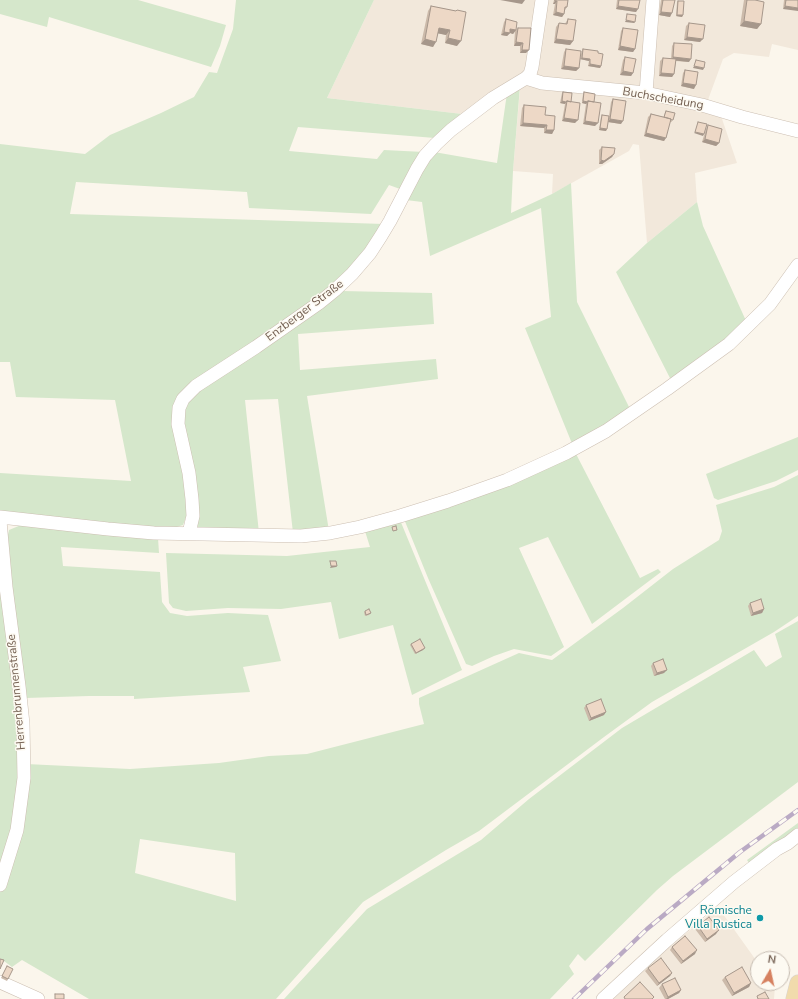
<!DOCTYPE html>
<meta charset="utf-8">
<style>
body{margin:0}
#map{position:relative;width:798px;height:999px;overflow:hidden;background:#fbf6ec;font-family:"Nunito Sans",sans-serif}
canvas{display:block}
.north{position:absolute;left:750px;top:951px;width:40px;height:40px;box-sizing:border-box;background:#fdfaf2;border:1px solid #c6bcb2;border-radius:50%;rotate:9deg;font-size:11px;font-weight:700;line-height:16px;text-align:center;color:#735f51}
.north::after{content:'';display:block;margin:auto;width:14px;height:18px;background:#d68160;clip-path:polygon(50% 0,100% 100%,50% 72%,0 100%)}
</style>
<div id="map">
<canvas width="798" height="999"></canvas>
<div class="north">N</div>
</div>
<script>
const ctx = document.querySelector('canvas').getContext('2d');
ctx.lineJoin = 'round';
function fillPath(path, color) { ctx.fillStyle = color; ctx.fill(path, 'evenodd'); }
const shape = rows => new Path2D(rows.map(r => 'M' + r).join(''));
function trace(path, color, width, dash) { ctx.strokeStyle = color; ctx.lineWidth = width; ctx.lineCap = dash ? 'butt' : 'round'; ctx.setLineDash(dash || []); ctx.stroke(path); }
function drawText(font, color, halo, rows, align = 'center') {
  ctx.font = font + ' "Nunito Sans",sans-serif'; ctx.lineWidth = 3; ctx.setLineDash([]); ctx.textBaseline = 'middle'; ctx.strokeStyle = halo; ctx.fillStyle = color; for (const [text, x, y, turn = 0] of rows) {
    ctx.save(); ctx.translate(x, y); ctx.rotate((+turn || 0) * Math.PI / 180); ctx.textAlign = isNaN(turn) ? turn : align; if (halo) ctx.strokeText(text, 0, 0); ctx.fillText(text, 0, 0); ctx.restore();
  }
}
const residential = shape([
 [374,0,798,0,798,50,772,44,769,57,734,53,723,59,705,108,720,113,737,163,695,173,697,202,647,243,639,145,633,144,629,151,552,194,553,174,513,171,521,77,462,114,327,98],
 [718,907,758,963,758,983,772,983,775,986,774,999,613,999,667,949]
]);
const green = shape([
 [0,0,138,0,226,25,220,46,211,67,49,17,47,27,0,14],
 [236,0,374,0,327,98,462,114,435,138,298,127,289,151,377,159,384,150,424,152,400,189,389,185,371,214,249,208,247,192,76,182,70,214,384,224,355,266,326,294,182,392,188,512,183,525,170,529,0,513,0,473,131,481,115,400,16,397,10,362,0,362,0,144,85,154,110,135,161,113,194,97,209,72,217,73,233,29],
 [520,86,513,171,511,213,552,194,571,183,577,302,631,411,573,446,525,328,551,317,541,208,430,256,422,202,406,200,434,152,497,163,507,93],
 [697,202,703,226,747,323,672,382,616,272,647,243],
 [342,291,432,293,434,324,298,334,300,370,436,359,438,379,307,396,329,531,293,533,278,399,245,400,259,533,200,531,197,526,183,415,189,399,202,387],
 [798,437,798,470,776,481,718,500,714,498,706,474],
 [575,452,640,578,658,569,661,572,592,624,548,537,519,548,564,647,551,656,514,649,494,656,472,666,466,664,428,578,404,519],
 [798,475,798,616,774,632,652,702,604,737,479,831,446,850,363,902,276,999,89,999,22,960,12,967,0,958,0,890,26,764,130,769,219,763,269,756,307,754,424,724,419,704,419,698,519,653,552,660,623,608,673,569,719,540,722,531,716,505,774,487],
 [140,839,235,853,236,901,135,873],
 [400,520,462,670,412,695,393,625,339,639,331,602,281,609,228,608,186,611,173,608,169,603,166,553,287,556,370,547,364,528],
 [21,525,158,538,159,553,61,547,63,566,160,572,162,602,170,613,187,616,228,613,268,615,281,661,243,667,250,692,134,699,134,696,89,696,26,698,6,543,9,530],
 [0,563,20,760,13,821,0,874],
 [798,621,798,782,673,876,657,890,585,961,578,954,569,966,574,974,550,999,284,999,367,909,481,840,529,799,622,728,754,650,766,667,782,657,775,634],
 [798,823,798,830,749,863,747,860]
]);
const minor = shape([
 [526,78,542,83,646,93,702,105,742,117,798,131],
 [646,93,653,0],
 [0,517,108,529,154,533,301,536,330,533,360,527,400,516,448,501,507,480,566,453,606,431,667,389,729,344,770,304,798,265],
 [0,521,6,587,19,686,23,724,24,778,17,830,0,885],
 [189,533,193,516,192,499,189,473,178,424,179,408,183,399,196,386,256,347,319,303,335,290,352,274,370,253,381,236,390,221,417,169,425,156,436,144,451,130,493,98,526,78,530,74,532,67,542,0],
 [0,982,38,999],
 [603,999,667,940,734,882,777,849,788,843,798,835]
]);
const major = shape([
 [794,999,798,983]
]);
const rail = shape([
 [574,999,647,929,740,852,798,810]
]);
const wall = shape([
 [554,0,568,0,567,7,565,10,564,14,562,17,553,15,555,4,553,4],
 [617,0,640,0,636,12,616,9],
 [661,0,675,0,670,17,659,15],
 [744,0,755,0,761,24,757,29,740,26],
 [784,0,798,0,783,9],
 [678,1,683,15,682,17,676,16,677,2],
 [431,6,456,11,457,10,457,46,445,43,446,35,438,33,433,47,421,44,428,11],
 [506,19,516,30,513,34,510,33,507,36,501,35,504,22],
 [568,19,573,41,570,45,554,43,556,27,559,23,565,24,566,22],
 [689,23,700,42,684,40,686,26],
 [518,28,526,53,520,53,520,46,514,46,515,31],
 [623,28,635,49,633,52,618,50,621,31],
 [674,43,689,62,676,61,674,74,672,77,659,76,660,61,663,58,671,59,672,46],
 [566,49,579,68,576,71,561,69,564,52],
 [583,49,598,53,601,66,600,68,588,66,589,61,580,59,582,50],
 [625,57,633,73,631,76,620,75,623,60],
 [685,70,694,89,681,86,683,73],
 [563,92,571,102,575,123,562,121,565,104,560,103,562,93],
 [584,92,594,102,595,126,583,124,586,104,582,103,583,94],
 [613,99,621,124,608,122,606,131,599,130,601,117,602,115,609,116,611,102],
 [524,105,545,115,554,130,552,134,544,133,544,128,520,126,522,108],
 [666,111,672,122,670,122,664,141,644,136,648,117,651,114,664,117,665,112],
 [708,125,719,143,716,146,702,142,706,129],
 [602,147,614,154,612,157,602,164,599,164,599,150],
 [750,603,764,609,762,613,751,616,748,606],
 [365,611,371,613,369,615,365,616,364,612],
 [411,644,423,650,415,654,410,645],
 [653,663,664,673,654,676,651,666],
 [586,705,604,715,589,721,584,708],
 [698,926,716,934,705,942,695,929],
 [672,947,695,954,681,964,670,950],
 [7,966,8,979,7,981,1,978],
 [648,968,672,973,670,976,657,986,645,971],
 [725,977,751,983,749,987,732,996,722,980],
 [662,984,681,990,679,993,668,999,665,999,659,988]
]);
const shadedWall = shape([
 [500,0,525,0,522,4],
 [555,1,557,1,555,4,553,4],
 [618,6,638,9,636,12,616,9],
 [785,6,798,8,798,11,783,9],
 [556,12,564,14,562,17,553,15],
 [661,12,672,13,670,17,659,15],
 [677,15,683,15,682,17,676,16],
 [626,20,635,22,634,23,625,22],
 [744,21,761,24,757,29,740,26],
 [439,28,450,30,446,35,436,33],
 [510,29,516,30,513,34,510,33,507,36,501,35,504,32],
 [687,37,703,39,700,42,684,40],
 [448,38,461,41,457,46,445,43],
 [425,39,436,42,433,47,421,44],
 [556,39,573,41,570,45,554,43],
 [516,42,523,43,520,46,514,46],
 [620,46,635,49,633,52,618,50],
 [522,50,529,50,526,53,520,53],
 [673,57,691,59,689,62,671,60],
 [582,58,590,59,589,61,580,59],
 [590,64,601,66,600,68,588,66],
 [564,66,579,68,576,71,561,69],
 [694,66,704,68,703,70,693,68],
 [623,71,633,73,631,76,620,75],
 [661,73,674,74,672,77,659,76],
 [683,83,696,85,694,89,681,86],
 [562,101,566,102,565,104,560,103],
 [583,101,588,102,586,104,582,103],
 [564,118,578,120,575,123,562,121],
 [610,119,623,121,621,124,608,122],
 [585,121,598,123,595,126,583,124],
 [523,123,547,125,544,128,520,126],
 [600,128,607,129,606,131,599,130],
 [546,130,554,130,552,134,544,133],
 [695,132,704,134,703,136,694,133],
 [646,133,666,138,664,141,644,136],
 [705,139,719,143,716,146,702,142],
 [614,154,612,157,602,164,599,164,601,160],
 [331,566,337,566,336,567,330,568],
 [764,609,762,613,751,616,753,613],
 [425,648,423,650,415,654,416,653],
 [667,670,664,673,654,676,657,673],
 [606,712,604,715,589,721,591,718],
 [719,930,716,934,705,942,707,939],
 [697,950,695,954,681,964,683,961],
 [672,973,670,976,657,986,659,983],
 [751,983,749,987,732,996,734,993],
 [681,990,679,993,668,999,666,999,668,997]
]);
const building = shape([
 [555,0,568,0,567,7,565,7,564,14,556,12,557,1,555,1,555,0],
 [619,0,640,0,638,9,618,6,619,0],
 [663,0,675,0,672,13,661,12,663,0],
 [747,0,755,0,764,2,761,24,744,21,747,0],
 [786,0,798,0,798,8,785,6,786,0],
 [678,1,684,1,683,15,677,15,678,1],
 [431,6,456,11,457,10,466,12,461,41,448,38,450,30,439,28,436,42,425,39,431,6],
 [627,14,636,15,635,22,626,20,627,14],
 [506,19,517,22,516,30,510,29,510,33,504,32,506,19],
 [568,19,576,20,573,41,556,39,559,23,567,24,568,19],
 [689,23,705,25,703,39,687,37,689,23],
 [518,28,531,28,529,50,522,50,523,43,516,42,518,28],
 [623,28,638,30,635,49,620,46,623,28],
 [674,43,692,44,691,59,673,57,674,43],
 [566,49,581,51,579,68,564,66,566,49],
 [583,49,598,51,598,53,603,54,601,66,590,64,590,59,582,58,583,49],
 [625,57,636,59,633,73,623,71,625,57],
 [663,58,676,59,674,74,661,73,663,58],
 [696,60,705,62,704,68,694,66,696,60],
 [685,70,698,72,696,85,683,83,685,70],
 [563,92,572,93,571,102,567,101,566,102,562,101,563,92],
 [584,92,595,94,594,102,588,101,588,102,583,101,584,92],
 [613,99,626,101,623,121,610,119,613,99],
 [567,101,580,103,578,120,564,118,567,101],
 [588,101,601,103,598,123,585,121,588,101],
 [524,105,546,107,545,115,555,116,554,130,546,130,547,125,523,123,524,105],
 [666,111,675,113,673,120,671,120,671,119,664,117,666,111],
 [651,114,671,119,666,138,646,133,651,114],
 [602,115,609,116,607,129,600,128,602,115],
 [698,122,707,124,704,134,695,132,698,122],
 [708,125,722,129,719,143,705,139,708,125],
 [602,147,615,148,614,154,604,161,601,160,602,147],
 [396,526,397,530,393,531,392,527,396,526],
 [330,561,336,561,337,566,331,566,330,561],
 [761,599,764,609,753,613,750,603,761,599],
 [369,609,371,613,366,615,365,611,369,609],
 [420,639,425,648,416,653,411,644,420,639],
 [663,659,667,670,657,673,653,663,663,659],
 [601,699,606,712,591,718,586,705,601,699],
 [709,917,719,930,707,939,698,926,709,917],
 [685,936,697,950,683,961,672,947,685,936],
 [661,958,672,973,659,983,648,968,661,958],
 [0,959,4,960,0,969,0,959],
 [7,966,13,969,8,979,2,976,7,966],
 [742,967,751,983,734,993,725,977,742,967],
 [675,978,681,990,668,997,662,984,675,978],
 [640,982,654,997,652,999,625,999,624,997,640,982],
 [765,992,769,999,758,999,757,996,765,992],
 [55,994,64,994,64,999,55,999,55,994]
]);
const markers = [
 [760,918,4,"#0f9aa8"]
];
const streetNames = [
 ["Buchscheidung",663,99,10],
 ["Enzberger Straße",305,311,-37],
 ["Herrenbrunnenstraße",17,692,-95]
];
const cultureNames = [
 ["Römische",752,911],
 ["Villa Rustica",752,925]
];
fillPath(residential, '#f2e8db');
fillPath(green, '#d5e7cb');
trace(minor, '#ccbfb2', 14);
trace(major, '#d8d2ce', 17);
trace(minor, '#fff', 13);
trace(major, '#f1dbac', 16);
trace(rail, '#baaac4', 4.5);
trace(rail, '#fdfaf2', 3, [9]);
fillPath(wall, '#ccbaaa');
fillPath(shadedWall, '#a6978b');
fillPath(building, '#edd8c6');
trace(building, '#a6978b', 1);
for (const [x, y, r, color] of markers) { const dot = new Path2D(); dot.arc(x, y, r, 0, 2 * Math.PI); ctx.fillStyle = color; ctx.fill(dot); trace(dot, '#fdfaf2', 1.5); }
drawText('12px', '#735f51', '#fdfaf2', streetNames);
drawText('12px', '#0d838f', '#fdfaf2', cultureNames, 'right');
</script>
